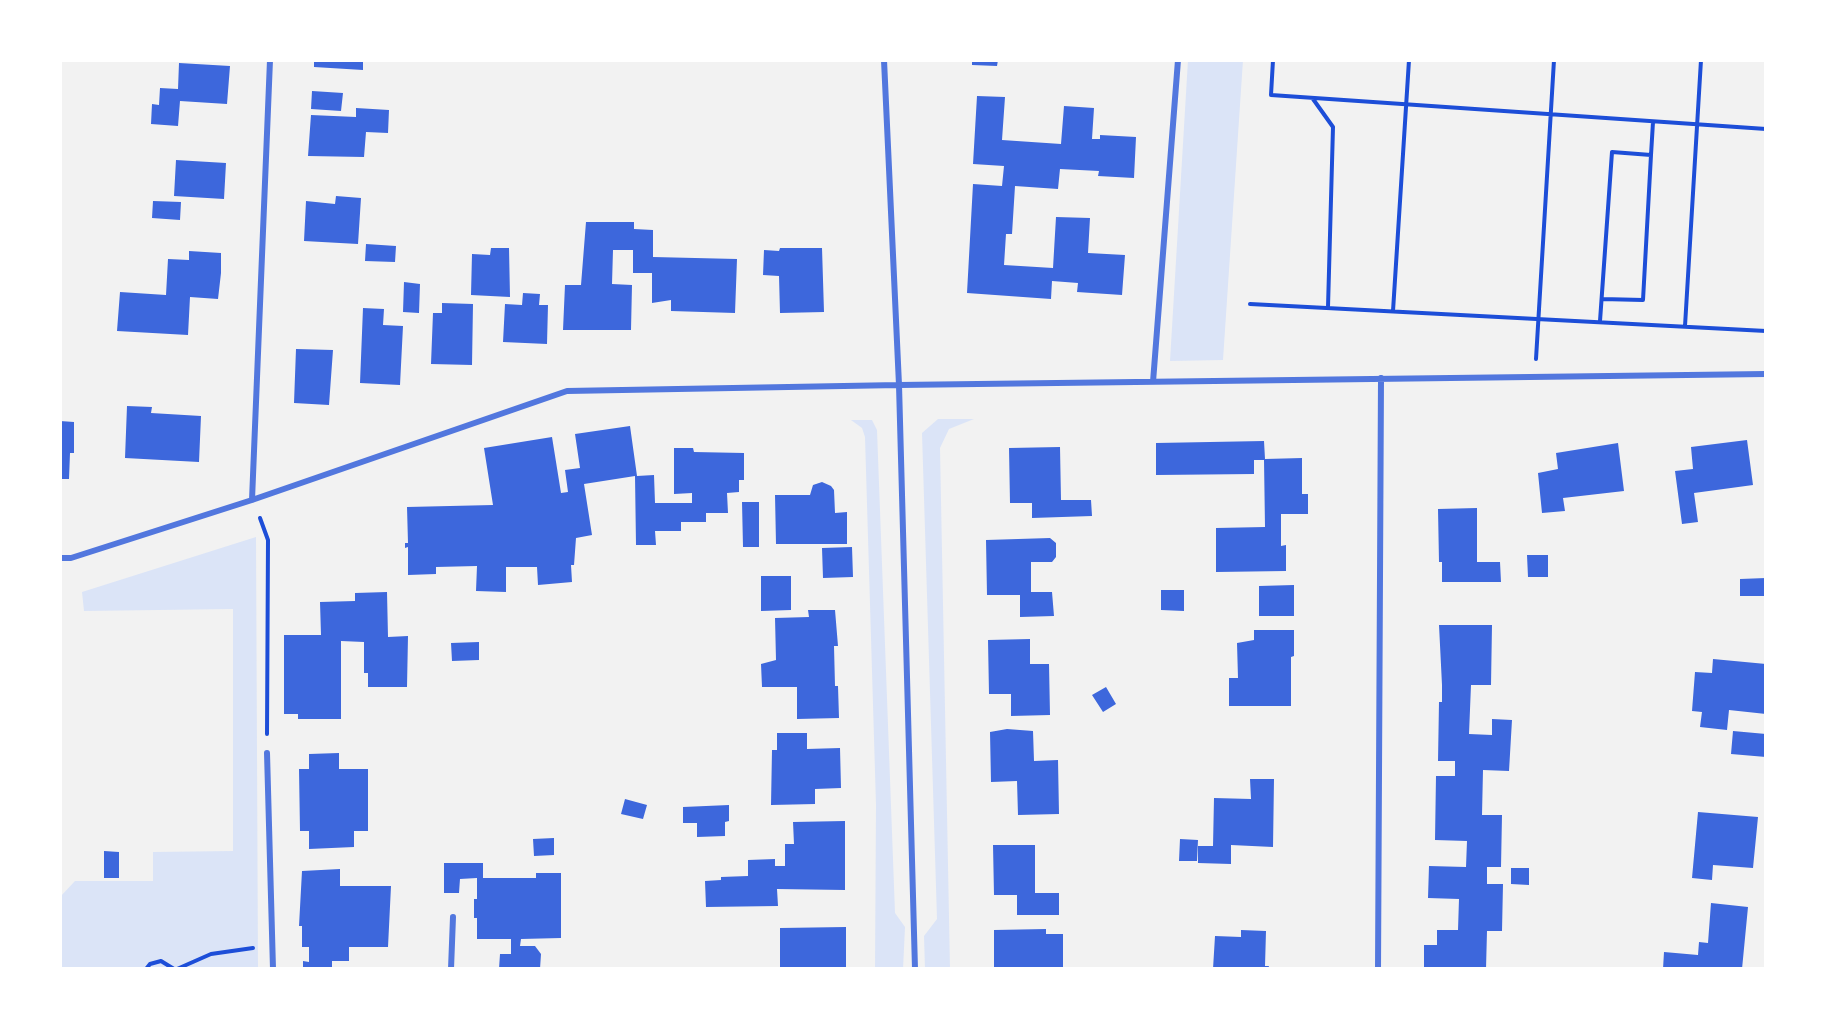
<!DOCTYPE html>
<style>
body{margin:0}
#map{position:relative;width:1826px;height:1029px;overflow:hidden;background:#f2f2f2;font-family:Montserrat,sans-serif}
canvas{display:block}
.frame{position:absolute;inset:0;border:62px solid #fff;pointer-events:none}
</style>
<div id="map">
<canvas width="1826" height="1029"></canvas>
<div class="frame"></div>
</div>
<script>
const ctx = document.querySelector('canvas').getContext('2d');
ctx.lineJoin = 'round';
function fillPath(path, color) { ctx.fillStyle = color; ctx.fill(path, 'evenodd'); }
const shape = rows => new Path2D(rows.map(r => 'M' + r).join(''));
function trace(path, color, width, dash) { ctx.strokeStyle = color; ctx.lineWidth = width; ctx.lineCap = dash ? 'butt' : 'round'; ctx.setLineDash(dash || []); ctx.stroke(path); }
const green = shape([
 [1188,60,1243,60,1223,360,1170,361],
 [938,419,974,419,949,429,940,448,950,969,925,969,924,936,937,919,922,433],
 [851,420,872,420,877,430,895,913,905,927,903,969,875,969,876,805,865,437,862,428],
 [256,537,258,969,60,969,60,897,75,881,153,881,153,852,233,851,233,609,84,611,82,592]
]);
const building = shape([
 [314,60,363,60,363,70,314,67],
 [972,60,998,60,997,66,972,65],
 [179,63,230,66,227,104,180,101,178,126,151,124,152,104,159,105,160,88,178,89],
 [312,91,343,93,341,111,311,109],
 [977,96,1005,97,1002,140,1061,144,1064,106,1094,108,1092,139,1100,139,1100,135,1136,137,1134,178,1098,176,1099,171,1060,169,1058,189,1015,186,1012,234,1006,234,1004,265,1053,268,1056,217,1090,218,1088,253,1125,255,1122,295,1077,292,1078,283,1052,281,1051,299,967,293,973,184,1002,186,1004,166,973,164],
 [356,108,389,110,388,133,366,132,364,157,308,156,311,115,356,117],
 [176,160,226,163,224,199,174,196],
 [336,196,361,198,358,244,304,241,306,201,335,204],
 [153,201,181,202,180,220,152,218],
 [586,222,634,222,634,229,653,230,653,257,737,259,735,313,671,311,671,300,652,303,652,273,633,273,633,250,613,250,612,284,632,285,631,330,563,330,565,285,581,285],
 [366,244,396,246,395,262,365,261],
 [491,248,509,248,510,297,471,295,472,254,490,255],
 [780,248,822,248,824,312,780,313,779,276,763,275,764,250,779,251],
 [189,251,221,253,221,273,218,299,190,297,188,335,117,331,120,292,166,295,168,259,189,260],
 [404,282,420,284,419,313,403,312],
 [523,293,540,294,539,305,548,305,547,344,503,342,505,304,522,305],
 [442,303,473,304,472,365,431,364,433,313,442,313],
 [363,308,384,309,383,325,403,326,400,385,360,383],
 [296,349,333,350,329,405,294,403],
 [127,406,152,407,151,413,201,416,199,462,125,458],
 [60,421,74,422,74,453,70,453,69,479,60,479],
 [630,426,637,476,654,475,655,503,692,503,692,493,674,494,674,448,693,448,694,452,744,453,744,480,739,480,739,492,727,493,728,513,706,513,706,522,681,522,681,531,655,531,656,545,636,545,635,476,584,484,592,535,576,538,574,565,571,565,572,582,538,585,537,567,506,567,506,592,476,591,477,566,436,567,436,574,408,575,408,547,405,548,405,543,408,543,407,507,493,505,484,448,552,437,561,493,568,492,565,470,580,468,575,434],
 [1747,440,1753,485,1694,493,1698,522,1682,524,1675,471,1693,469,1691,447],
 [1264,441,1265,459,1302,458,1302,494,1308,494,1308,514,1281,514,1281,546,1286,545,1286,571,1216,572,1216,528,1265,527,1264,460,1254,460,1254,474,1156,475,1156,443],
 [1618,443,1624,491,1563,498,1565,511,1542,513,1538,473,1558,469,1556,453],
 [1060,447,1061,500,1091,500,1092,516,1032,518,1032,503,1010,503,1009,448],
 [822,482,831,486,834,490,835,513,847,512,847,544,776,544,775,495,810,495,813,485],
 [742,502,759,502,759,547,743,547],
 [1477,508,1477,562,1500,562,1501,582,1442,582,1442,562,1439,562,1438,509],
 [1050,538,1056,543,1056,557,1052,562,1031,562,1031,592,1052,592,1054,616,1020,617,1020,595,987,595,986,540],
 [852,547,853,577,823,578,822,548],
 [1527,555,1548,555,1548,577,1528,577],
 [761,576,791,576,791,610,761,611],
 [1766,578,1766,596,1740,596,1740,579],
 [1294,585,1294,616,1259,616,1259,586],
 [1161,590,1184,590,1184,611,1161,610],
 [387,592,388,637,408,636,407,687,368,687,368,673,364,673,364,642,341,641,341,719,298,719,298,714,284,714,284,635,321,635,320,602,355,601,355,593],
 [808,610,835,610,838,646,834,646,835,686,838,686,839,718,797,719,797,687,762,687,761,664,776,660,775,618,809,617],
 [1439,625,1492,625,1491,685,1471,685,1469,734,1492,735,1492,719,1512,720,1509,771,1483,770,1482,815,1502,815,1501,867,1487,867,1487,884,1503,884,1502,931,1487,931,1486,969,1424,969,1424,945,1437,945,1437,930,1458,930,1459,899,1428,898,1429,866,1466,867,1467,841,1435,840,1436,776,1455,776,1455,761,1438,761,1439,702,1442,702,1442,685],
 [1254,630,1294,630,1294,656,1291,657,1291,706,1229,706,1229,678,1238,678,1237,643,1254,640],
 [1030,639,1030,664,1049,664,1050,715,1011,716,1011,694,989,694,988,640],
 [479,642,479,660,452,661,451,643],
 [1713,659,1766,664,1766,714,1729,710,1727,730,1700,727,1702,712,1692,711,1695,672,1712,673],
 [1106,687,1116,704,1103,712,1092,695],
 [1007,729,1033,731,1034,761,1058,760,1059,814,1018,815,1017,781,991,782,990,732],
 [1733,731,1766,734,1766,757,1731,754],
 [777,733,807,733,807,749,840,748,841,788,815,789,815,804,771,805,772,750,777,750],
 [339,753,339,769,368,769,368,831,354,831,354,847,309,849,309,831,300,831,299,769,309,769,309,754],
 [1250,779,1274,779,1273,847,1231,845,1231,864,1198,863,1198,846,1213,846,1214,798,1251,799],
 [625,799,647,805,643,819,621,814],
 [729,805,729,821,725,822,725,836,697,837,697,823,683,823,683,807],
 [1698,812,1758,817,1753,868,1713,865,1712,880,1692,878],
 [845,821,845,890,777,889,778,906,706,907,705,881,721,880,721,877,748,876,748,860,775,859,775,866,785,866,785,844,794,844,793,822],
 [554,838,554,855,534,856,533,839],
 [1180,839,1198,840,1197,861,1179,861],
 [993,845,1035,845,1035,893,1059,893,1059,915,1017,915,1017,895,994,895],
 [104,851,119,852,119,878,104,878],
 [444,863,483,863,483,878,536,878,536,873,561,873,561,938,521,939,520,946,535,946,541,954,540,969,499,969,500,954,511,954,511,939,477,939,477,918,474,918,474,899,477,899,477,878,460,879,459,893,444,893],
 [1511,868,1529,868,1529,885,1511,884],
 [340,869,340,886,391,886,388,947,349,947,349,961,332,961,332,969,303,969,303,961,309,962,309,947,302,947,302,926,299,926,302,871],
 [1711,903,1748,907,1742,969,1663,969,1664,952,1698,955,1699,942,1708,943],
 [846,927,846,969,780,969,780,928],
 [1046,929,1046,934,1063,934,1063,969,994,969,994,930],
 [1241,930,1266,931,1265,966,1269,966,1268,969,1213,969,1215,936,1241,937]
]);
const path = shape([
 [1273,60,1271,95,1766,129],
 [1313,99,1333,127,1328,307],
 [1602,299,1643,300,1651,155],
 [1250,304,1766,331],
 [1393,311,1409,60],
 [1600,321,1612,152,1651,155,1653,122],
 [1685,326,1701,60],
 [1536,359,1554,60],
 [260,518,268,540,267,734],
 [146,969,150,964,161,961,174,969],
 [177,969,211,954,253,948]
]);
const minor = shape([
 [884,60,899,385,915,969],
 [1153,382,1178,60],
 [252,500,270,60],
 [60,558,71,558,252,500,567,391,899,385,1766,374],
 [267,753,273,969],
 [451,969,453,917],
 [1378,969,1381,378]
]);
fillPath(green, '#dbe4f7');
fillPath(building, '#3d67dc');
trace(path, '#1d4ed8', 4);
trace(minor, '#5277de', 6);
</script>
